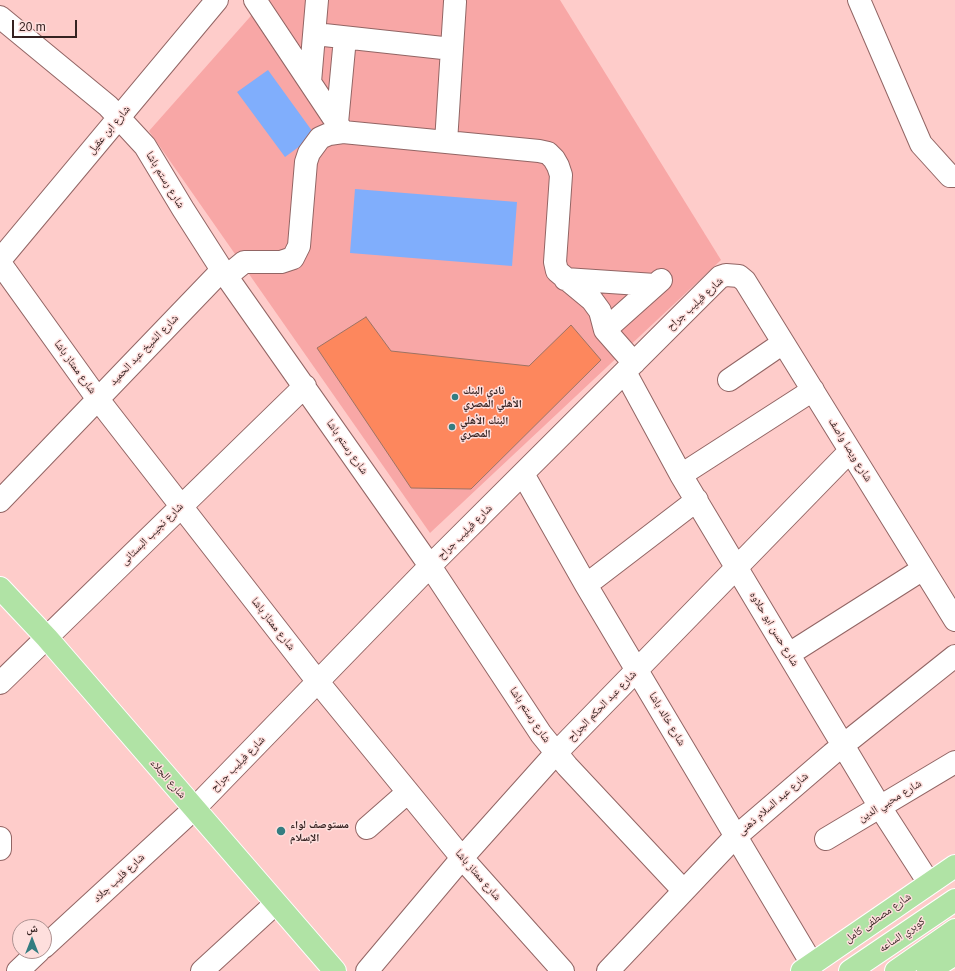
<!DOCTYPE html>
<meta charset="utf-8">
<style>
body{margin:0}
#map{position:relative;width:955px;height:971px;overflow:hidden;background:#feccca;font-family:Helvetica,"Noto Naskh Arabic",sans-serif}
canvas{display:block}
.north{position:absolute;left:12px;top:919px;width:40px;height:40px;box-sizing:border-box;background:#fedfdd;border:1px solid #ae9392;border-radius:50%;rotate:0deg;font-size:11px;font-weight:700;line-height:16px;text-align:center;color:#352221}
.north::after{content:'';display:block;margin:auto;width:14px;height:18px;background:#347d81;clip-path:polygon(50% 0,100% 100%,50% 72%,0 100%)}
.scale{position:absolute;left:12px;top:20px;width:65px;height:18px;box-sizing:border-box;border:2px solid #352221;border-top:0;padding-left:5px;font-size:12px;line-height:14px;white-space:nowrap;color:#352221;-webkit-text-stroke:3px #fedfdd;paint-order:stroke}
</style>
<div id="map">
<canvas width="955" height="971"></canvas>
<div class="north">ش</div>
<div class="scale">20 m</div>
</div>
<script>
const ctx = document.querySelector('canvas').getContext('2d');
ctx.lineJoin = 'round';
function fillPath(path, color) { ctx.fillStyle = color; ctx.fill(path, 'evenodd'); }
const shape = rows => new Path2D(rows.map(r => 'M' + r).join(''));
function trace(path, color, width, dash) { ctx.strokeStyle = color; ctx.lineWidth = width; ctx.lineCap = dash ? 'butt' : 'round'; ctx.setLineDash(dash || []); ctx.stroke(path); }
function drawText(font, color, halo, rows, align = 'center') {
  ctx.font = font + ' Helvetica,"Noto Naskh Arabic",sans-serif'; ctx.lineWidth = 3; ctx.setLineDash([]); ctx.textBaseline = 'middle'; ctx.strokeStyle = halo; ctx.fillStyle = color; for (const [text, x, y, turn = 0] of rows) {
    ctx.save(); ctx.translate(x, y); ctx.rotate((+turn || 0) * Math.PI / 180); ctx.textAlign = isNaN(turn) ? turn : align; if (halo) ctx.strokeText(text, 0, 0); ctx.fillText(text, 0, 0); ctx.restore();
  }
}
const green = shape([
 [265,0,560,0,721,260,430,533,149,131]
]);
const water = shape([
 [268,70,315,135,285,157,237,92],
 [355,189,517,202,512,266,350,253]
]);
const building = shape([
 [366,317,391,351,529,366,571,325,601,360,471,489,411,488,317,348,366,317]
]);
const minor = shape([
 [255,0,343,132],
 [859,0,921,144,950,176,955,176],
 [0,17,108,106,145,146,183,209,222,270,430,566,541,734,567,766,683,890],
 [315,34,452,49],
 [310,82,317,0],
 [337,123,345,38],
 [446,142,455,2],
 [0,260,217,0],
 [0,263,97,398,318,682,462,858,563,971],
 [227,276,244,262,281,262,293,258,299,246,306,162,309,153,320,138,329,134,343,132,539,151,548,153,554,159,558,166,561,175,555,262,557,271,592,300,600,311,605,330,634,363],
 [565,279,655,285],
 [605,330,661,280],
 [625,372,681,475,880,807,929,883],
 [729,380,783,343],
 [523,474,586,585,812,964],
 [681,475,813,390],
 [0,501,222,270],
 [586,585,697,500],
 [789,654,923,569],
 [0,683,305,386],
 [367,828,408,792],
 [0,838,0,849],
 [826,839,955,762],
 [44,947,194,809,430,566,720,277,726,275,739,276,745,281,955,620],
 [18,971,39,951],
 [202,971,275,904],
 [367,971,462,858,556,753,850,451],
 [608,971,732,840,832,754,955,656]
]);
const major = shape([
 [0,588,47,638,335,971],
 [802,971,955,866],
 [850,971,955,900],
 [896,971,955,930],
 [928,971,955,954]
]);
const markers = [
 [455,397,4,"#347d81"],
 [452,427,4,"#347d81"],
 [281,831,5,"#347d81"]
];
const streetNames = [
 ["شارع ابن عقيل",109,130,-50],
 ["شارع رستم باشا",165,180,59],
 ["شارع فيليب جراح",695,304,-43],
 ["شارع الشيخ عبد الحميد",144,350,-46],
 ["شارع ممتاز باشا",75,367,54],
 ["شارع رستم باشا",347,447,55],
 ["شارع ويصا واصف",850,450,58],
 ["شارع فيليب جراح",465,532,-45],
 ["شارع نجيب البستانى",152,534,-45],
 ["شارع ممتاز باشا",273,624,52],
 ["شارع حسن ابو حلاوه",774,629,59],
 ["شارع عبد الحكم الجراح",602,706,-46],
 ["شارع رستم باشا",530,715,56],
 ["شارع خالد باشا",667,719,59],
 ["شارع فيليب جراح",238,764,-46],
 ["شارع الجلاء",168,779,49],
 ["شارع محيي الدين",890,801,-31],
 ["شارع عبد السلام ذهنى",773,804,-41],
 ["شارع ممتاز باشا",478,875,49],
 ["شارع فليب جلاد",119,878,-43],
 ["شارع مصطفى كامل",878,918,-35],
 ["كوبري الساعه",902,935,-34]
];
const poiNames = [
 ["نادي البنك",463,391],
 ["الأهلي المصري",463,404],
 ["البنك الأهلي",460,421],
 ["المصري",460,434],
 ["مستوصف لواء",290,825],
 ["الإسلام",290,838]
];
fillPath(green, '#f8a7a6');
fillPath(water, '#80aefc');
fillPath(building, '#fd875d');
trace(building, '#9d7364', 1);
trace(minor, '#926564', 24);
trace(major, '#fff', 24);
trace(minor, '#fff', 22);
trace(major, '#b0e3a5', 22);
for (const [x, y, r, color] of markers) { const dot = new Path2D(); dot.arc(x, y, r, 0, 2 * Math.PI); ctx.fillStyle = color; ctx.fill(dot); trace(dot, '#fedfdd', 1.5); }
drawText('11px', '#352221', '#fedfdd', streetNames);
drawText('bold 11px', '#352221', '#fedfdd', poiNames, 'left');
</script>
